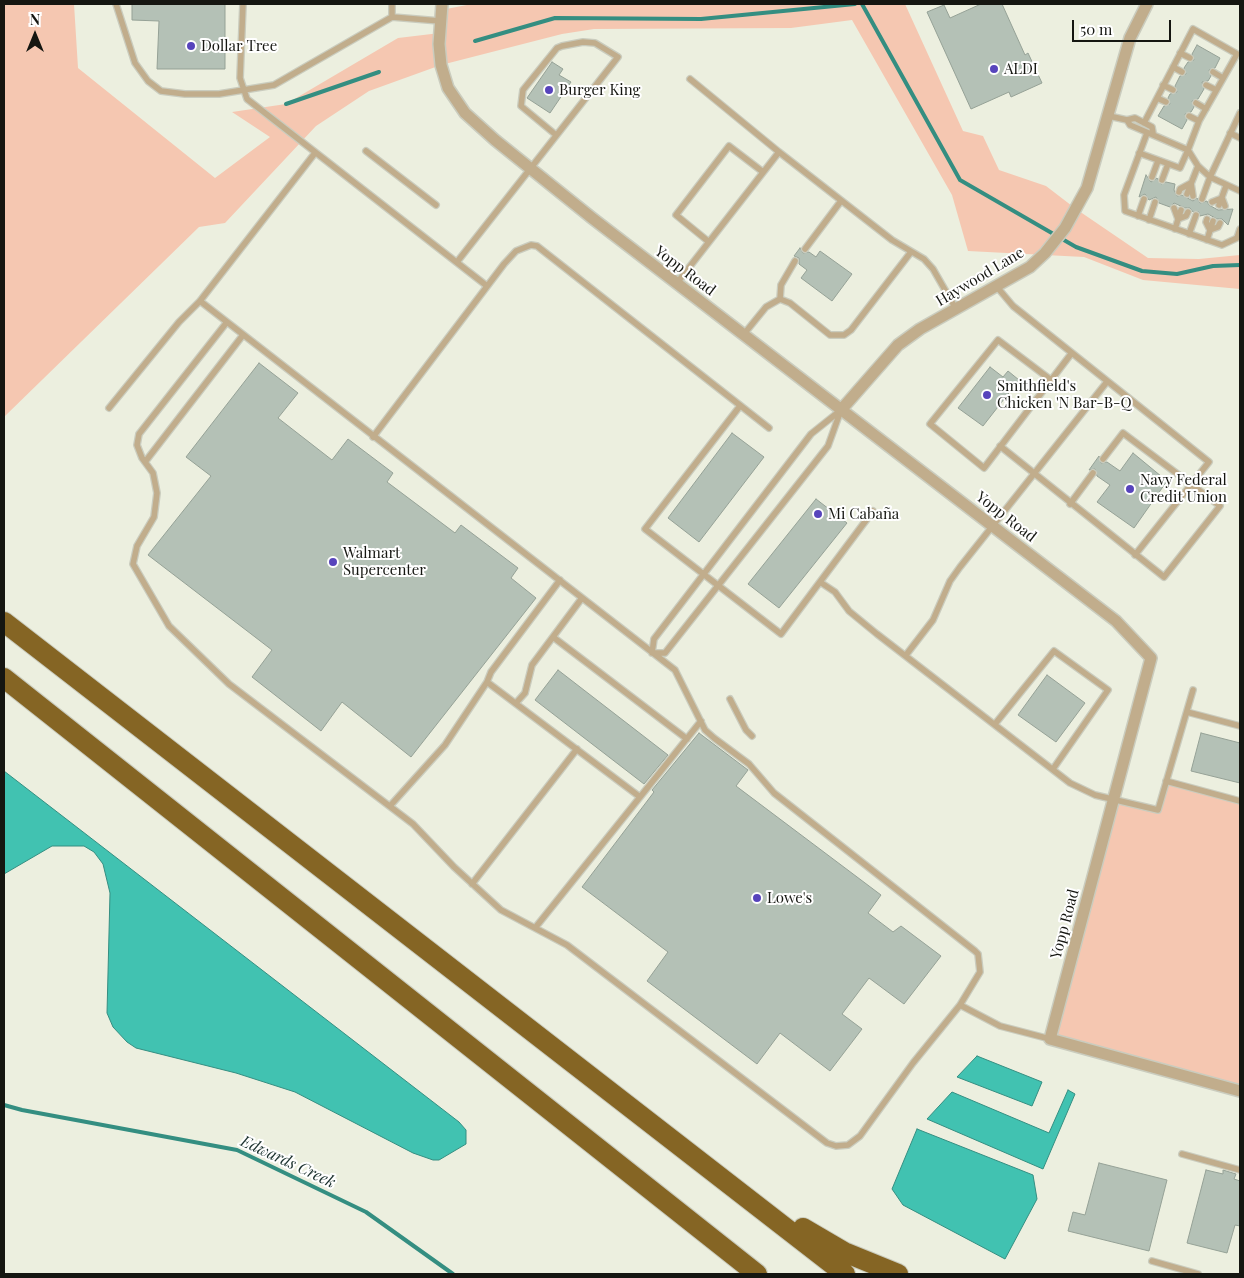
<!DOCTYPE html>
<meta charset="utf-8">
<style>
body{margin:0}
#map{position:relative;width:1244px;height:1278px;overflow:hidden;background:#ecefdf;font-family:"Playfair Display",serif}
canvas{display:block}
.frame{position:absolute;inset:0;border:5px solid #151611;pointer-events:none}
.north{position:absolute;left:10px;top:10px;width:50px;height:50px;-webkit-text-stroke:4px #fff;paint-order:stroke;rotate:0deg;font-size:14px;font-weight:700;line-height:20px;text-align:center;color:#151611}
.north::after{content:'';display:block;margin:auto;width:18px;height:22px;background:#151611;clip-path:polygon(50% 0,100% 100%,50% 72%,0 100%)}
.scale{position:absolute;left:1072px;top:20px;width:99px;height:22px;box-sizing:border-box;border:2px solid #151611;border-top:0;padding-left:6px;font-size:15px;line-height:18px;white-space:nowrap;color:#151611;-webkit-text-stroke:4px #fff;paint-order:stroke}
</style>
<div id="map">
<canvas width="1244" height="1278"></canvas>
<div class="frame"></div>
<div class="north">N</div>
<div class="scale">50 m</div>
</div>
<script>
const ctx = document.querySelector('canvas').getContext('2d');
ctx.lineJoin = 'round';
function fillPath(path, color) { ctx.fillStyle = color; ctx.fill(path, 'evenodd'); }
const shape = rows => new Path2D(rows.map(r => 'M' + r).join(''));
function trace(path, color, width, dash) { ctx.strokeStyle = color; ctx.lineWidth = width; ctx.lineCap = dash ? 'butt' : 'round'; ctx.setLineDash(dash || []); ctx.stroke(path); }
function drawText(font, color, halo, rows, align = 'center') {
  ctx.font = font + ' "Playfair Display",serif'; ctx.lineWidth = 4; ctx.setLineDash([]); ctx.textBaseline = 'middle'; ctx.strokeStyle = halo; ctx.fillStyle = color; for (const [text, x, y, turn = 0] of rows) {
    ctx.save(); ctx.translate(x, y); ctx.rotate((+turn || 0) * Math.PI / 180); ctx.textAlign = isNaN(turn) ? turn : align; if (halo) ctx.strokeText(text, 0, 0); ctx.fillText(text, 0, 0); ctx.restore();
  }
}
const green = shape([
 [4,4,74,4,78,68,215,178,270,137,232,112,286,104,398,38,440,33,441,10,472,4,905,4,963,131,983,136,999,170,1046,186,1076,209,1148,258,1199,259,1240,255,1240,289,1143,280,1084,257,968,251,952,195,852,20,791,28,594,29,562,34,441,65,369,91,316,126,225,223,199,227,4,417],
 [1166,781,1240,801,1240,1091,1050,1039,1113,800,1158,810]
]);
const water = shape([
 [4,771,459,1122,466,1130,466,1144,439,1160,433,1160,413,1153,295,1092,236,1073,136,1048,127,1042,113,1027,107,1013,110,893,103,864,94,852,84,846,52,846,4,874,4,771],
 [977,1056,1042,1082,1032,1106,957,1077,977,1056],
 [1068,1090,1075,1094,1043,1169,927,1119,952,1092,1049,1133,1068,1090],
 [917,1129,1033,1175,1037,1199,1005,1259,903,1205,892,1189,917,1129]
]);
const stream = shape([
 [862,4,960,180,1076,247,1142,271,1177,274,1213,266,1240,265],
 [475,41,555,18,701,19,855,4],
 [286,104,379,72],
 [4,1105,22,1110,237,1150,366,1212,453,1274]
]);
const building = shape([
 [132,4,225,4,225,69,157,69,159,21,132,20,132,4],
 [981,4,1002,4,1025,55,1028,53,1042,83,1011,97,1009,92,971,109,927,12,944,5,950,18,981,4],
 [1197,45,1220,58,1215,68,1209,70,1211,76,1208,81,1202,82,1204,89,1198,99,1192,101,1194,107,1191,112,1185,114,1187,120,1182,129,1158,116,1164,106,1170,104,1168,98,1170,94,1177,92,1175,86,1180,76,1186,74,1184,68,1188,62,1194,60,1192,54,1197,45],
 [552,62,563,69,559,75,571,82,550,113,527,98,552,62],
 [1146,175,1151,182,1157,178,1161,184,1166,182,1175,184,1174,190,1177,196,1182,195,1193,201,1197,198,1200,203,1207,201,1209,205,1218,210,1233,209,1228,225,1222,219,1217,219,1208,214,1200,216,1199,212,1193,212,1190,208,1185,208,1174,203,1170,207,1159,203,1156,197,1149,200,1145,194,1139,197,1146,175],
 [800,248,803,253,809,252,816,257,820,251,852,274,832,301,801,278,807,270,799,264,799,258,794,256,800,248],
 [259,363,298,393,278,418,332,460,348,439,393,473,387,482,455,533,461,525,518,568,511,578,536,598,411,757,342,702,321,731,252,677,272,650,148,555,211,476,186,457,259,363],
 [990,367,1003,377,1008,371,1019,380,983,426,958,408,990,367],
 [732,433,764,457,699,542,668,518,732,433],
 [1133,453,1167,481,1134,528,1097,502,1110,485,1097,476,1095,469,1089,470,1099,456,1101,463,1107,462,1120,471,1133,453],
 [816,499,847,523,779,608,748,584,816,499],
 [558,670,668,755,644,784,535,700,558,670],
 [1047,675,1085,703,1056,742,1018,715,1047,675],
 [699,733,748,770,736,786,881,895,868,913,893,932,901,926,941,956,904,1004,869,978,842,1014,862,1029,830,1071,780,1033,757,1064,647,981,668,952,582,887,654,792,652,790,699,733],
 [1201,733,1240,743,1240,783,1191,771,1201,733],
 [1099,1163,1167,1180,1149,1251,1068,1231,1073,1212,1085,1215,1099,1163],
 [1206,1170,1223,1174,1223,1170,1236,1174,1234,1179,1240,1181,1240,1226,1235,1225,1227,1253,1187,1243,1206,1170]
]);
const lane = shape([
 [116,4,135,63,148,81,161,91,185,94,219,94,274,85,392,17,440,21],
 [243,4,240,78,247,99,487,286],
 [392,4,392,17],
 [1180,53,1190,58],
 [1173,67,1182,72],
 [1213,72,1223,78],
 [1163,85,1173,90],
 [1206,85,1216,90],
 [1157,98,1166,102],
 [1196,103,1206,109],
 [1109,116,1127,120,1135,118,1152,127,1153,133],
 [1189,116,1199,121],
 [1127,120,1130,125,1188,150,1199,121,1237,54,1193,29,1144,123],
 [1147,133,1124,195,1125,211,1222,245,1237,238,1240,229],
 [1230,133,1240,138],
 [1188,150,1198,166,1210,177,1240,113],
 [366,151,436,205],
 [779,152,892,240,924,259,933,269,956,309],
 [1139,153,1180,168,1188,150],
 [1152,177,1158,161],
 [1162,180,1168,164],
 [1179,192,1180,189,1191,183,1193,196],
 [1187,194,1198,166],
 [1202,199,1210,177,1240,191],
 [1212,202,1222,198,1225,206],
 [1219,205,1226,186],
 [1174,208,1178,219,1186,216,1188,212],
 [1138,216,1144,199],
 [1207,219,1206,222,1210,230,1218,227,1220,223],
 [1149,220,1155,202],
 [1175,229,1181,210],
 [1189,234,1196,215],
 [1207,240,1213,221],
 [709,242,676,215,729,146,763,172],
 [805,249,841,201],
 [457,262,618,57,595,43,583,42,562,46,557,48,523,90,521,106,556,135],
 [677,283,779,152,690,79],
 [997,287,1013,306,1209,462,1135,555],
 [780,299,781,285,795,261],
 [200,301,675,670,705,730,714,738,749,764,774,793,975,951,978,954,980,972,960,1005,1000,1026,1050,1039],
 [227,322,139,434,137,445,142,458,153,473,157,493,154,517,137,546,133,564,169,626,229,684,413,824,454,867,501,910,567,945,827,1143,836,1146,848,1145,860,1136,913,1063,960,1005],
 [744,334,766,307,780,299,790,303,830,335,844,335,851,330,911,252],
 [1051,380,998,340,930,424,984,468,1071,354],
 [740,406,645,529,781,634,873,511],
 [109,408,179,322,200,301,315,153],
 [841,410,828,446,665,653,652,653,654,639,811,434,841,410],
 [373,437,504,264,516,251,531,245,537,246,769,428],
 [1000,446,1164,577,1220,506,1123,433,1103,459],
 [145,462,243,335],
 [1070,504,1093,473],
 [820,582,835,592,849,611,877,634,1070,783,1095,795,1158,810,1193,690],
 [553,637,687,739],
 [906,655,933,620,950,581,960,567,1106,383],
 [487,682,640,797],
 [730,699,746,730,752,736],
 [516,703,525,693,532,665,582,598],
 [1187,712,1240,726],
 [995,724,1054,651,1108,690,1053,769],
 [1166,781,1240,801],
 [390,806,445,745,487,682,491,672,560,580],
 [472,884,577,749],
 [535,928,701,721],
 [1182,1154,1240,1170],
 [1152,1261,1198,1274]
]);
const street = shape([
 [442,4,439,44,441,65,448,88,465,113,495,140,592,218,1116,621,1151,658,1050,1039,1240,1091],
 [841,410,898,345,920,329,1030,267,1045,253,1065,228,1087,188,1130,38,1147,4]
]);
const highway = shape([
 [4,622,845,1274],
 [4,678,757,1274],
 [803,1228,844,1252,898,1274]
]);
const markers = [
 [191,46,5,"#5744bc"],
 [994,69,5,"#5744bc"],
 [549,90,5,"#5744bc"],
 [987,395,5,"#5744bc"],
 [1130,489,5,"#5744bc"],
 [818,514,5,"#5744bc"],
 [333,562,5,"#5744bc"],
 [757,898,5,"#5744bc"]
];
const poiNames = [
 ["Dollar Tree",201,46],
 ["ALDI",1004,69],
 ["Burger King",559,90],
 ["Smithfield's",997,386],
 ["Chicken 'N Bar-B-Q",997,403],
 ["Navy Federal",1140,480],
 ["Credit Union",1140,497],
 ["Mi Cabaña",828,514],
 ["Walmart",343,553],
 ["Supercenter",343,570],
 ["Lowe's",767,898]
];
const streetNames = [
 ["Yopp Road",685,271,37],
 ["Haywood Lane",980,277,-31],
 ["Yopp Road",1006,517,38],
 ["Yopp Road",1065,924,-75]
];
const waterNames = [
 ["Edwards Creek",288,1162,25]
];
fillPath(green, '#f5c7b1');
fillPath(water, '#41c2b1');
trace(water, '#348e81', 1);
trace(stream, '#348e81', 4);
fillPath(building, '#b4c1b6');
trace(building, '#95a196', 1);
trace(lane, '#caccbe', 8);
trace(street, '#caccbe', 14);
trace(highway, '#caccbe', 22);
trace(lane, '#c1ad8c', 5.5);
trace(street, '#c1ad8c', 11);
trace(highway, '#856524', 20);
for (const [x, y, r, color] of markers) { const dot = new Path2D(); dot.arc(x, y, r, 0, 2 * Math.PI); ctx.fillStyle = color; ctx.fill(dot); trace(dot, '#fff', 2); }
drawText('15px', '#151611', '#fff', poiNames, 'left');
drawText('15px', '#151611', '#fff', streetNames);
drawText('italic 16px', '#1a302d', '#fff', waterNames);
</script>
